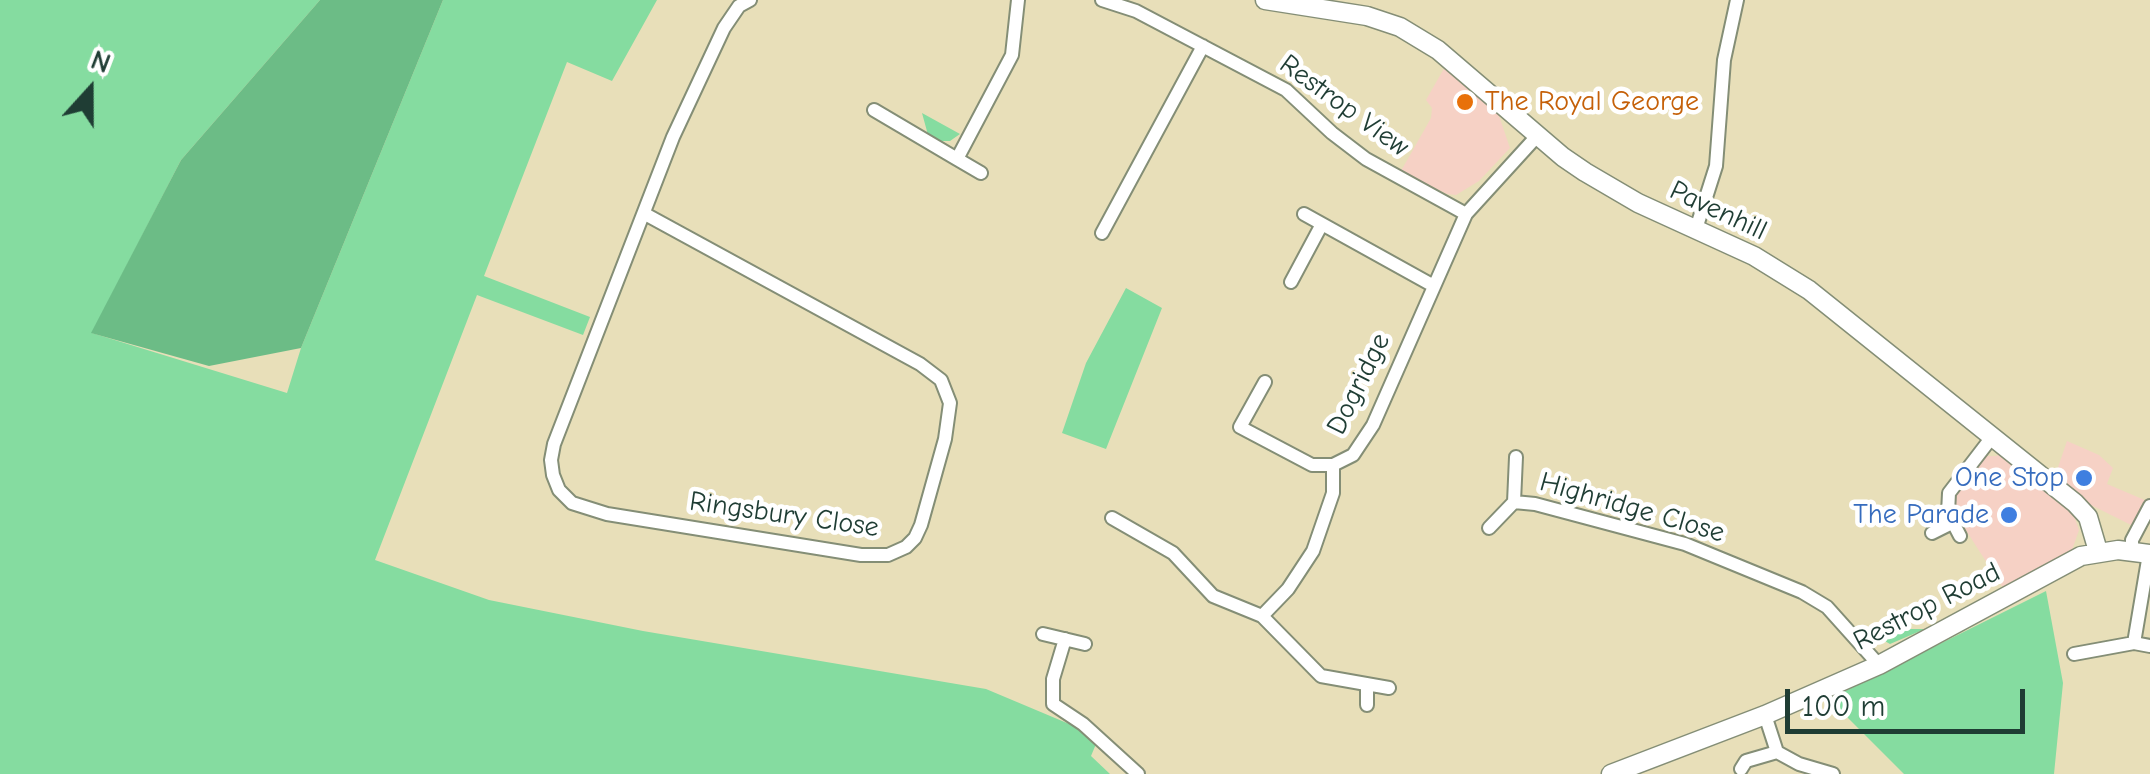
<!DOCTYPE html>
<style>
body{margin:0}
#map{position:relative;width:2150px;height:774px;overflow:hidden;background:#e8dfb9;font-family:"Comic Neue",sans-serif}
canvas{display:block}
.north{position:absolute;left:40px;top:40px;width:100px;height:100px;-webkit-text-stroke:8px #fff;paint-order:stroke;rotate:21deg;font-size:28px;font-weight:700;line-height:40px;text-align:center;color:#1f3d34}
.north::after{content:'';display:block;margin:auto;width:35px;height:45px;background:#1f3d34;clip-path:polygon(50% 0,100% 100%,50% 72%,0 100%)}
.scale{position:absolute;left:1785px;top:689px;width:240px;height:45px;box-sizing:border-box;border:5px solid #1f3d34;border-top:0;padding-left:12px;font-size:30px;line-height:35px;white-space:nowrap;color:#1f3d34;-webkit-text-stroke:8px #fff;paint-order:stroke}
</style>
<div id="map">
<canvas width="2150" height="774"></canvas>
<div class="north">N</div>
<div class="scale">100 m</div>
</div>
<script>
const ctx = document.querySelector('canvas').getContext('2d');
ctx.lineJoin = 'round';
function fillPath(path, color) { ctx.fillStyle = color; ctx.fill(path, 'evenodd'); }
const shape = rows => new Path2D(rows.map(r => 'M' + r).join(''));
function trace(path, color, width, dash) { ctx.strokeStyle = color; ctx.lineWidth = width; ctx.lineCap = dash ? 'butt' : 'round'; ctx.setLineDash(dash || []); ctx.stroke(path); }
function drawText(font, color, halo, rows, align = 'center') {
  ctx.font = font + ' "Comic Neue",sans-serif'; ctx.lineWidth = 9; ctx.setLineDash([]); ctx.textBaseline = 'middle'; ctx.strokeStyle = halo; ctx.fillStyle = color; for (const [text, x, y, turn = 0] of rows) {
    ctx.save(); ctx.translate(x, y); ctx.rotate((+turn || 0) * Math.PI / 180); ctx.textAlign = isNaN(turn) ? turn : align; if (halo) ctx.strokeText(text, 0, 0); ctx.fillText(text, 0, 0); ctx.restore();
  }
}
const built = shape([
 [1446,65,1497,110,1510,148,1479,181,1456,195,1447,194,1401,171,1431,118,1432,108,1426,100],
 [2067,441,2099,455,2113,468,2107,484,2147,501,2135,527,2083,501,2055,476],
 [1999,451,2072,510,2079,530,2072,550,2061,558,2003,588,1953,510,1957,491,1976,466,1986,456,1997,456]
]);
const green = shape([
 [0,0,320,0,181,160,92,333,287,393,301,348,443,0,657,0,612,81,567,62,484,276,590,317,583,335,477,295,375,560,489,600,643,631,986,689,1074,726,1096,744,1091,756,1110,774,0,774],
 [922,113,960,134,950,141,939,141,928,135],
 [1126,288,1162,308,1106,449,1062,433,1086,363],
 [2046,591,2063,683,2054,774,1904,774,1829,699],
 [1925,629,1890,644,1864,629]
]);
const forest = shape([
 [320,0,443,0,301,348,209,366,91,333,181,160]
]);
const street = shape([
 [1102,0,1136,11,1286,90,1332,133,1366,159,1466,214,1538,135],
 [874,110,957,159,1012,55,1018,0],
 [957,159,981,173],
 [645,214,920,364,941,380,950,403,945,439,921,525,915,538,906,547,888,555,861,555,607,514,572,503,559,490,553,475,551,460,554,444,673,137,724,28,739,6,750,0],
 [1304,214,1432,285],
 [1696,229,1716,166,1724,60,1737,0],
 [1102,233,1203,46],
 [1291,282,1322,224],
 [1265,382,1240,427,1312,465,1333,465,1353,455,1373,425,1466,214],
 [1516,457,1514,502,1535,504,1685,544,1802,592,1827,607,1879,665],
 [1112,518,1173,553,1213,596,1262,616,1288,589,1313,551,1333,493,1333,465],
 [1489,528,1514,502],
 [1932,533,1952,523],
 [1960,536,1948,513,1949,493,1992,437],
 [2132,551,2132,540,2150,506],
 [2149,554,2134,643,2150,646],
 [1262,616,1321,676,1389,688],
 [1043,634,1085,644],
 [1065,639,1053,679,1053,704,1083,724,1138,774],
 [2074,654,2134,643],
 [1367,705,1367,684],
 [1765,715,1777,752,1799,764,1833,774],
 [1741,769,1746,761,1777,752]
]);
const secondary = shape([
 [1265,0,1367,16,1400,27,1438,50,1563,157,1585,172,1638,203,1754,256,1809,290,2075,503,2088,517,2098,551],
 [1611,774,1765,715,1879,665,2081,556,2118,550,2150,554]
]);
const markers = [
 [1465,102,10,"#e8710a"],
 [2084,478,10,"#3f7fe0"],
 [2009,515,10,"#3f7fe0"]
];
const foodNames = [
 ["The Royal George",1485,102]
];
const streetNames = [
 ["Restrop View",1344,106,36],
 ["Pavenhill",1718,211,25],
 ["Dogridge",1359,384,-64],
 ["Highridge Close",1632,508,16],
 ["Ringsbury Close",784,515,8],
 ["Restrop Road",1927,607,-27]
];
const shopNames = [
 ["One Stop",2064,478],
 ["The Parade",1989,515]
];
fillPath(built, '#f6d1c5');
fillPath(green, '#85dca0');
fillPath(forest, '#6cbc86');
trace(street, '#848e76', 16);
trace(secondary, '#848e76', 21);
trace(street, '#fff', 12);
trace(secondary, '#fff', 18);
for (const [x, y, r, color] of markers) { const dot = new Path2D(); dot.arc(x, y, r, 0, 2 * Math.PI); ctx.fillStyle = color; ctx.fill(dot); trace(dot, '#fff', 4); }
drawText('28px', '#c56008', '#fff', foodNames, 'left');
drawText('28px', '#1f3d34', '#fff', streetNames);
drawText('28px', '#366cbe', '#fff', shopNames, 'right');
</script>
